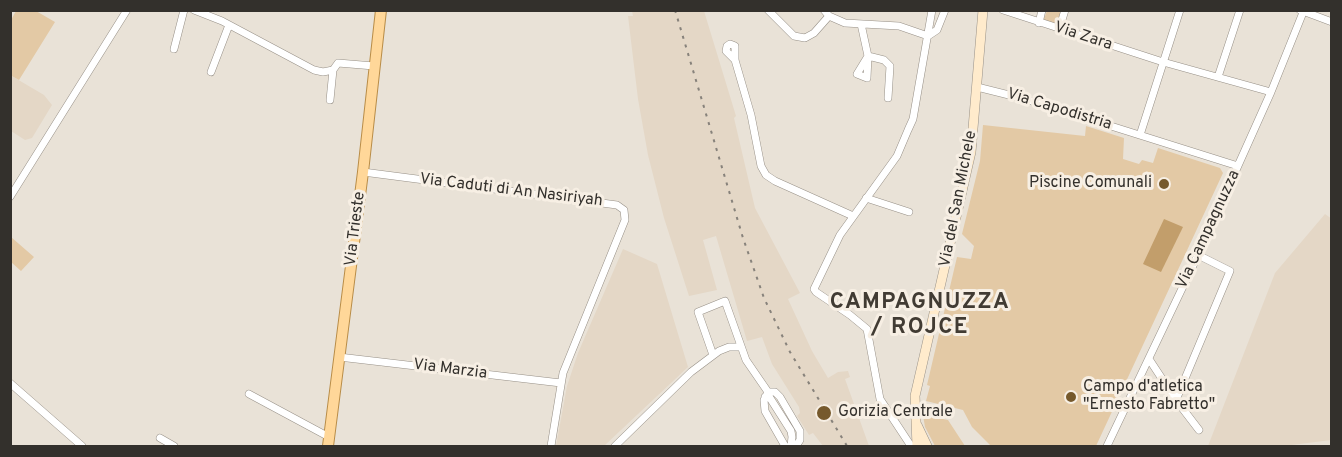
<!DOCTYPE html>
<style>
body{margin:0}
#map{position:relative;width:1342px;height:457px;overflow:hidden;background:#e9e2d7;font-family:Overpass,sans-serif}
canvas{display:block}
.frame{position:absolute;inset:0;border:12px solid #33302c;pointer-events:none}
</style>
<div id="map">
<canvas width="1342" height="457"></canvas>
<div class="frame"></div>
</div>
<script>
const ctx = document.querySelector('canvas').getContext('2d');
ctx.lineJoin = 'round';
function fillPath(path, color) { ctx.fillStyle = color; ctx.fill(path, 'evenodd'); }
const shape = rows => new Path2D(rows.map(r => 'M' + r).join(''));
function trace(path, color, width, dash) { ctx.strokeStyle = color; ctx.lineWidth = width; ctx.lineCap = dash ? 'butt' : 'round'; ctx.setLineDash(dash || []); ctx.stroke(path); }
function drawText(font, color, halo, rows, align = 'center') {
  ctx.font = font + ' Overpass,sans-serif'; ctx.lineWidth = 6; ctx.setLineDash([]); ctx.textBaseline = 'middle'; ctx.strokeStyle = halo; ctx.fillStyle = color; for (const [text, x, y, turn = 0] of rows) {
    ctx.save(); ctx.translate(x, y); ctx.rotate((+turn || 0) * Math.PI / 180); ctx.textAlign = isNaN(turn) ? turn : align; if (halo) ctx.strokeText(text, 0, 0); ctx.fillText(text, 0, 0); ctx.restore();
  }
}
const built = shape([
 [632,11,704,11,736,116,734,118,755,208,800,293,788,299,812,351,828,378,838,372,848,371,850,377,845,379,869,446,823,446,813,433,809,435,797,416,800,413,799,407,772,364,762,337,747,341,716,236,703,240,717,290,689,296,664,218,648,155,638,99,628,16,633,16],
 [10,75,44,95,52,105,32,138,25,140,11,131],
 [1325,214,1332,219,1331,440,1284,446,1208,446,1275,273],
 [623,249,657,264,688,367,604,446,556,446,567,386,578,353]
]);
const green = shape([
 [16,11,36,11,55,22,19,80,10,75,11,20],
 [1047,11,1062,11,1057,26,1043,21],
 [983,125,1085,136,1086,126,1124,138,1123,159,1139,164,1142,160,1153,163,1158,148,1220,168,1223,173,1096,446,991,446,972,427,963,410,926,401,930,386,927,385,957,257,971,259,974,246,962,234,980,161],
 [11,237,34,257,21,271,11,262],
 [923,415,948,420,965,446,935,446,925,427]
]);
const water = shape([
 [1164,219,1183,227,1161,272,1143,264]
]);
const minor = shape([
 [194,10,222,21,314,70,323,72,333,70,338,63,374,66],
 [768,10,794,36,805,38,814,33,829,16],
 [824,10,829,16,845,23,899,26,928,36,937,30,945,10],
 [1003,10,1163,62,1271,92],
 [1300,10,1332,22],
 [1039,23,1042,10],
 [861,24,868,56,884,60,890,66,888,98],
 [1059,30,1065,10],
 [174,49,184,10],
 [868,56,867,78,857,74,868,56],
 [735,60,726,51,727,46,730,44,735,46,735,60,751,115,761,166,766,175,775,181,853,216],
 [211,72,229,25],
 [1218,77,1240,10],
 [977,87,1025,99,1238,166],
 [330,100,333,70],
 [1140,135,1180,10],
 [363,172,617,205,624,210,625,220,563,373,551,446],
 [10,197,127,10],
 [866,198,909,212],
 [713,355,698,312,725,301,746,360,768,392,775,392,780,397,800,431,800,440,796,446],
 [339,357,561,383],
 [1149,359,1176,400,1199,430],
 [10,383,82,446],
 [768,392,764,400,765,411,785,446],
 [249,394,329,437],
 [765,397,770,398,791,431,792,437,791,446],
 [1176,400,1230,271,1198,255],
 [160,438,174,446],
 [615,446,691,372,719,351,729,347,740,347],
 [911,446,880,399,867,329,850,315,816,292,814,289,840,235,897,156,908,130,913,119,932,10],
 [1107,446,1198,255,1271,92,1304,10]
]);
const secondary = shape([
 [917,425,927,446],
 [917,446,915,396,971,152,983,10]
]);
const primary = shape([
 [328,446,363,172,381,10]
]);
const rail = shape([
 [675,10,743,238,764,298,790,352,847,446]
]);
const markers = [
 [1164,184,6,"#76592c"],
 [1071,397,6,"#76592c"],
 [824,413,8,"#76592c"]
];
const streetNames = [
 ["Via Zara",1083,37,18],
 ["Via Capodistria",1059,110,17],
 ["Via Caduti di An Nasiriyah",511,191,7],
 ["Via del San Michele",959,199,-79],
 ["Via Trieste",356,229,-83],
 ["Via Campagnuzza",1209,230,-65],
 ["Via Marzia",450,370,7]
];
const poiNames = [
 ["Piscine Comunali",1152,184,"right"],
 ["Campo d'atletica",1083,388],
 ["\"Ernesto Fabretto\"",1083,406],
 ["Gorizia Centrale",838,413]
];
const districtNames = [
 ["CAMPAGNUZZA",920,304],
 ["/ ROJCE",920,329]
];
fillPath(built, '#e4d7c6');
fillPath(green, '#e3c9a5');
fillPath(water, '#c29e6b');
trace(minor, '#979087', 8);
trace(secondary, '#979087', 10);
trace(primary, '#b88c47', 12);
trace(minor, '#fff', 7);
trace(secondary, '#ffebcc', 9);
trace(primary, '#ffd799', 10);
trace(rail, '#87827b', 2, [3, 6]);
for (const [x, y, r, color] of markers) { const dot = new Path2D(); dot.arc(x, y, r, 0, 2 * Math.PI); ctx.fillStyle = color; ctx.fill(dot); trace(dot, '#f7efe4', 2); }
drawText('16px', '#33302c', '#f7efe4', streetNames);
drawText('16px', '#33302c', '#f7efe4', poiNames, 'left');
ctx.letterSpacing = '1.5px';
drawText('bold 22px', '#413b33', '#f7efe4', districtNames);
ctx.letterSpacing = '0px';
</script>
